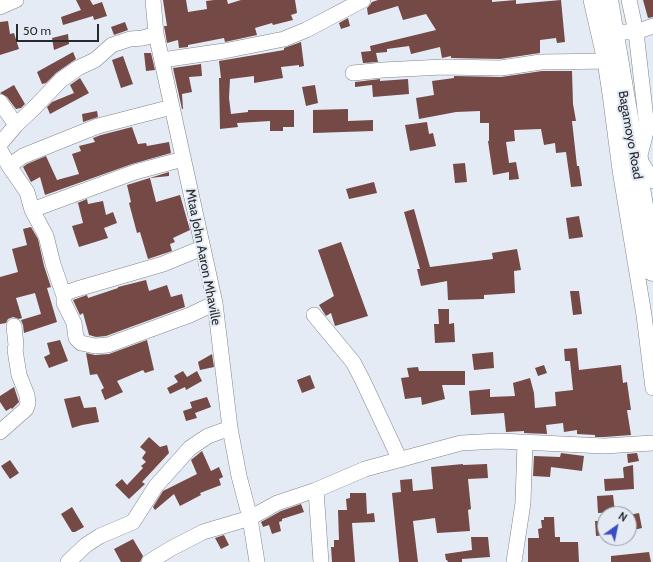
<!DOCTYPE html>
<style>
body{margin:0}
#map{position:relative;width:653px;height:562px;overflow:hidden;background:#e4ebf4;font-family:Cabin,sans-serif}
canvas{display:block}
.north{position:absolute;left:597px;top:506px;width:40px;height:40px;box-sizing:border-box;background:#e4ebf4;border:1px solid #989ea4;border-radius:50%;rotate:33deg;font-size:11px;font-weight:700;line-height:16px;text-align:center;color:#272a2d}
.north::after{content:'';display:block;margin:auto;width:14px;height:18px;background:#3c4fc2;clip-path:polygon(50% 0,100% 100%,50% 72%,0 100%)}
.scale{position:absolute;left:16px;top:24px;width:83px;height:18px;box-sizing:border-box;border:2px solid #272a2d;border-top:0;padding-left:5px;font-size:12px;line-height:14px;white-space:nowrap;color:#272a2d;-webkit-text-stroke:3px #e4ebf4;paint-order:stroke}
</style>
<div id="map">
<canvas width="653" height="562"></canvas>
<div class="north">N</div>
<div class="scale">50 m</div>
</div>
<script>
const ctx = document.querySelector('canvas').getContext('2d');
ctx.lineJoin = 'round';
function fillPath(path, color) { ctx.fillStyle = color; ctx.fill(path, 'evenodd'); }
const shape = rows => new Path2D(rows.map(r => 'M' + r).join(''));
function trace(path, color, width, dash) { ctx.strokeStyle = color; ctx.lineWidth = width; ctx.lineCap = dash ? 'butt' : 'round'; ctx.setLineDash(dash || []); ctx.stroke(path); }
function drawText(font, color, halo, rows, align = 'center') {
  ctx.font = font + ' Cabin,sans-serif'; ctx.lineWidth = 4; ctx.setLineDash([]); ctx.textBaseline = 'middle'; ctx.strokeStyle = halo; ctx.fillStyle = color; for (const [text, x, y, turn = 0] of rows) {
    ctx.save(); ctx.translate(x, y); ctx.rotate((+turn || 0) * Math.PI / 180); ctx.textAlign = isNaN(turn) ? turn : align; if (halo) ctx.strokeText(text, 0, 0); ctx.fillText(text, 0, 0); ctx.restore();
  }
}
const building = shape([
 [76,0,90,0,93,5,102,2,107,16,94,20,93,16,63,25,61,17,81,10],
 [163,0,186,0,188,12,207,9,206,1,214,0,227,0,228,4,241,0,295,0,297,13,291,15,293,20,273,25,272,23,255,28,257,35,225,42,224,38,188,45,188,47,179,48,178,40,167,43,164,26,167,26],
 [378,0,492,0,492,2,516,0,516,4,561,0,565,42,557,43,556,38,540,40,540,53,500,59,451,58,451,56,442,58,440,47,411,54,409,46,387,49,387,52,376,53,378,62,363,63,361,52,371,51,370,46,436,30,426,14,403,20,398,6,368,15,367,8,370,5,372,2],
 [643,0,653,0,653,17,648,18],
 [348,18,350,26,341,29,339,23],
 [8,21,10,34,14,33,19,49,0,55,0,22],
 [125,22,128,30,114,35,111,27],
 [68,34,69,44,54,50,52,38],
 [301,42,304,66,299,67,299,65,281,67,283,78,254,83,254,76,230,79,229,98,231,114,248,112,248,110,294,110,294,127,283,127,283,131,270,131,270,121,237,123,238,127,220,129,219,78,221,78,219,61,284,50,284,48],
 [73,52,76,59,56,73,46,83,42,84,37,72],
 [144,53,151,53,155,70,146,71],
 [123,56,133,84,121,88,112,60],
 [201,64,202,76,189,77,192,92,182,94,183,109,182,109,173,68],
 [542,71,572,71,573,104,576,121,572,121,577,166,579,166,582,186,571,187,566,152,556,153,555,143,544,145,541,129,514,130,515,141,506,142,509,163,516,162,519,179,509,180,509,172,493,175,488,141,489,141,489,123,480,123,480,111,456,112,419,119,416,98,434,95,432,81,454,78,454,76,501,77],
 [80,78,89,93,50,114,47,107,52,102,74,93,70,85],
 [380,79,380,81,408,79,409,94,373,97,372,85,355,87,355,82],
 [14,85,25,104,21,108,16,109,7,97,0,93],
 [315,85,318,103,306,106,302,87],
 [348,109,348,121,373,120,373,131,313,133,313,110],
 [97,111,98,117,83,122,82,114],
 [427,122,429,134,433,133,436,146,410,151,405,125],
 [132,127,138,144,146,143,147,146,169,142,171,153,132,164,45,195,40,177,31,182,23,167,27,164,46,156,57,180,79,174,72,154,81,151,79,146,95,142,93,138,101,135],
 [465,163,467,182,455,183,453,164],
 [169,172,169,176,150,178,156,202,180,195,190,230,173,238,175,242,170,244,172,251,148,259,140,232,137,233,129,203,131,202,127,185],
 [374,182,377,193,349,199,346,189],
 [87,199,88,204,103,201,106,215,113,212,117,223,104,228,108,238,79,247,72,226,83,223,78,203,75,204],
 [414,209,430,267,493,259,492,253,517,249,521,270,514,271,515,293,484,295,484,299,448,300,447,281,421,286,417,269,420,269,404,212],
 [579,216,583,237,569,239,566,218],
 [31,227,38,239,44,266,51,287,47,288,57,322,24,333,23,325,21,320,41,314,35,293,16,298,22,318,19,319,13,317,8,319,6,323,0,324,0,277,18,272,12,249,27,245,23,229],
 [341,242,368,316,335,326,331,313,326,316,319,305,334,296,318,250],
 [146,280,149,291,167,285,171,297,182,294,185,307,106,336,96,337,89,335,83,313,80,315,73,300,87,295,88,298,118,288,118,287],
 [570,291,579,291,582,314,573,315],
 [438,309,449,309,449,324,454,323,455,342,435,343,434,324,439,324],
 [60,340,68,361,49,368,44,357,50,354,47,343],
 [147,340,154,370,145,373,143,370,117,381,123,392,105,400,101,390,104,388,97,374,90,375,86,353,95,355,109,354],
 [577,348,579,370,621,365,623,383,627,382,631,410,627,410,631,435,604,437,595,437,595,435,577,434,577,430,564,432,563,423,546,425,547,434,524,433,524,431,506,432,504,413,471,415,469,391,490,389,490,397,515,396,513,383,530,378,534,393,535,408,556,406,555,392,573,390,570,361,565,361,564,349],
 [493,352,494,368,474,370,472,354],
 [212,354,214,367,200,370,198,362],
 [544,365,547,373,538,376,535,368],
 [418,367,419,371,465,371,465,385,442,385,445,399,422,405,421,397,405,399,401,378,409,377,407,368],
 [183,371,187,377,197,371,202,381,186,390,185,387,170,394,167,388,178,382,174,376],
 [310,375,315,388,302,393,297,380],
 [14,387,19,402,12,409,11,408,6,411,0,402,0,396],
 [80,396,84,408,96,407,99,422,82,425,72,428,64,399],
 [207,397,211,407,195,413,197,418,186,421,183,411,192,408,190,402],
 [149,437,160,447,167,445,169,453,142,482,145,484,129,499,115,485,122,479,127,485,143,468,141,466,146,462,142,458,146,452,140,447],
 [202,451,211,471,219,467,223,477,219,479,221,485,200,493,201,495,180,506,174,494,155,510,153,507,163,491,197,474,191,460],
 [561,453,584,456,582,471,551,467,550,477,533,476,534,456,560,457],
 [637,453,639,461,628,463,627,454],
 [10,460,19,473,10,479,1,466],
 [463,464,463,465,487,464,488,478,468,479,471,509,468,510,470,531,437,533,435,518,413,521,418,562,399,562,392,493,401,492,400,480,412,479,413,491,433,489,431,467],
 [633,465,634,489,605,491,604,479,624,478,623,468,624,467],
 [350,493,366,493,367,514,374,513,375,522,352,523,355,562,332,562,331,547,334,547,334,540,339,540,338,510,347,510,346,499,350,498],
 [613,495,615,512,598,513,597,496],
 [301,504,304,512,282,519,282,521,279,522,281,531,272,534,269,525,263,527,261,522,281,511],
 [72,507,84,527,75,532,72,532,61,514],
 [639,513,642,528,629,531,629,515],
 [544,517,554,517,555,537,560,537,560,542,578,542,579,562,528,562,528,538,539,538,538,529,542,528,541,520,544,520],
 [595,521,605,521,605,535,596,536],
 [224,535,229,545,221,549,215,538],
 [471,537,488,537,490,557,462,559,462,562,448,562,447,560,446,560,445,554,472,550],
 [133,539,143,556,140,562,121,562,114,549],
 [649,552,651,562,611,562,611,556]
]);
const minor = shape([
 [153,0,156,34,215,303,230,428,239,476,250,518,257,562],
 [591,0,605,61,610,94,620,170,644,315,653,388],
 [629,0,636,32,647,128,640,155,641,162,653,181],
 [0,7,16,0],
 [613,32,636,32,653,26],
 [162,60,224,51,284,39,306,30,363,0],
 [353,73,383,70,443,67,501,68,541,62,613,61],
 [0,102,16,125],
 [0,144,16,125,33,109,61,80,78,68,95,60,112,45,130,39,143,38,156,34],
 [0,150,9,166,27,192,32,210,46,236,53,264,64,296],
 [9,166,23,156,98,126,172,107],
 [32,210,135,172,183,159],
 [202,248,163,264,77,289,68,292,64,296,64,303,74,323,76,338,81,343,95,346,108,345,190,315,215,303],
 [314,315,353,362,362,379,400,460],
 [0,432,26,409,28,403,27,395,19,375,15,350,16,345,14,326],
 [316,490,321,562],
 [68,562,86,545,100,536,133,522,156,486,190,448,208,436,230,428],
 [149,562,172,548,203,532,250,518,277,503,316,490,365,469,461,443,499,441,604,446,653,443],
 [514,562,523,503,525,442]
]);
const highway = shape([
 [607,0,653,270]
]);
const streetNames = [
 ["Bagamoyo Road",630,135,80],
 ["Mtaa John Aaron Mhaville",203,257,79]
];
fillPath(building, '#744946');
trace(minor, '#7f858d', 16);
trace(highway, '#7f858d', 23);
trace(minor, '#fff', 15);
trace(highway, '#fff', 22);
drawText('13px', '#272a2d', '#e4ebf4', streetNames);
</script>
